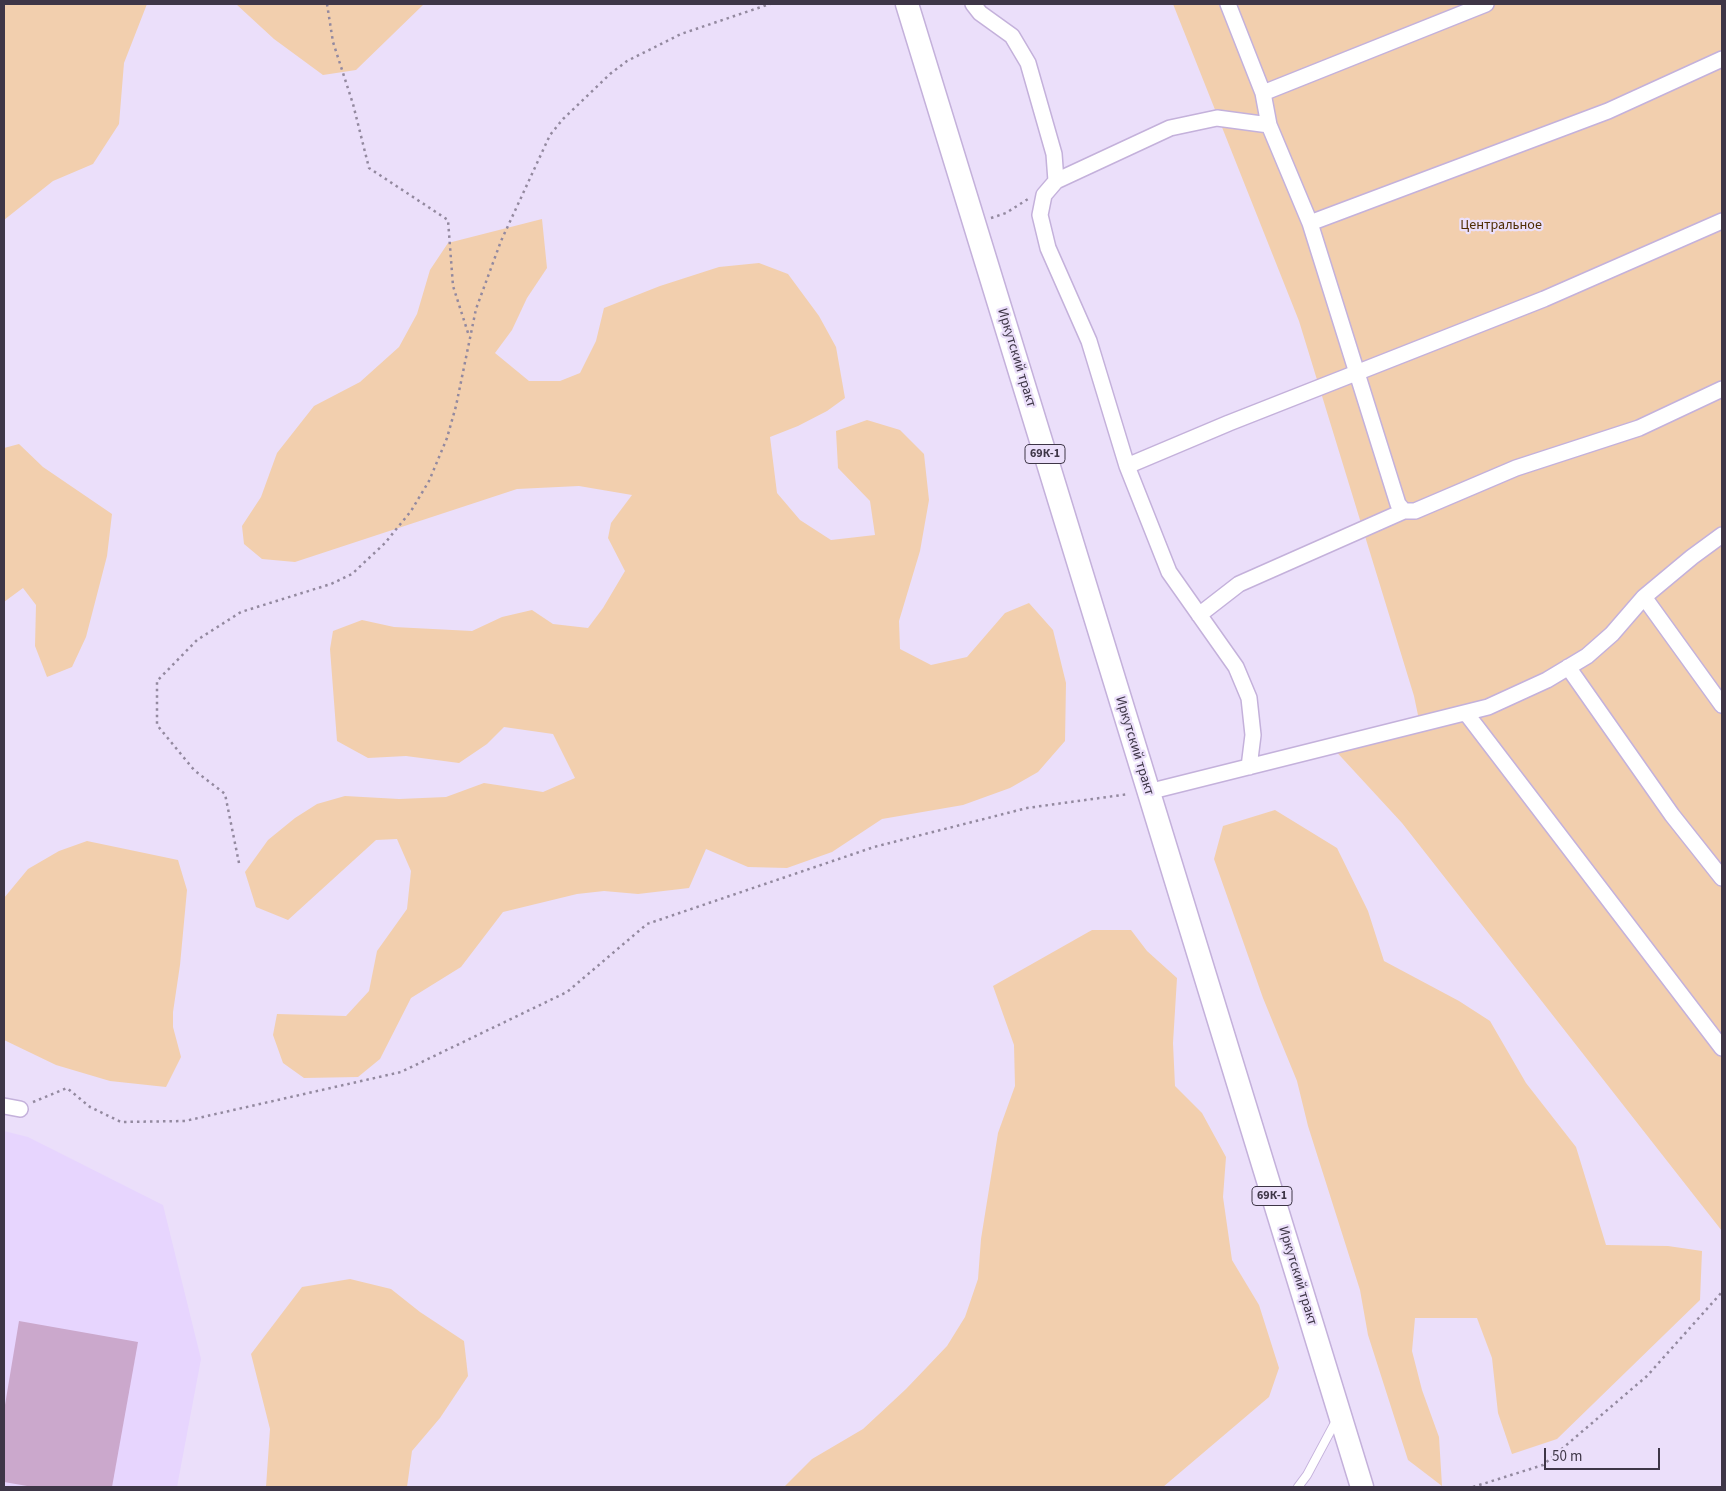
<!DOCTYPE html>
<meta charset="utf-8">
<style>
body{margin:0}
#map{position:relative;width:1726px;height:1491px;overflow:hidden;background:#ebdffa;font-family:"Source Sans 3",sans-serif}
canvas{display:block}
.frame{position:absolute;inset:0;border:5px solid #3e3647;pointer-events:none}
.scale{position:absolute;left:1544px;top:1448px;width:116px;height:22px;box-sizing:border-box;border:2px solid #3e3647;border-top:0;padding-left:6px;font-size:15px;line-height:18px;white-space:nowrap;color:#3e3647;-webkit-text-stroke:4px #ebdffa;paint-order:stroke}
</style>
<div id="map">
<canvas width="1726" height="1491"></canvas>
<div class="frame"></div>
<div class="scale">50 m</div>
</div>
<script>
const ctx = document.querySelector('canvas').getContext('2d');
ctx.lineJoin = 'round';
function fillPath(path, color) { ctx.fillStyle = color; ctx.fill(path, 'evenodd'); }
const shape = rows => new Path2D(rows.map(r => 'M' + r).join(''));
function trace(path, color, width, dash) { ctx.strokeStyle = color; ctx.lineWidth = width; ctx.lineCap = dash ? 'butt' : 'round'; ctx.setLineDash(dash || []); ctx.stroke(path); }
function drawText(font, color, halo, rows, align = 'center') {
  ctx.font = font + ' "Source Sans 3",sans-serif'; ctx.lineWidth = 4.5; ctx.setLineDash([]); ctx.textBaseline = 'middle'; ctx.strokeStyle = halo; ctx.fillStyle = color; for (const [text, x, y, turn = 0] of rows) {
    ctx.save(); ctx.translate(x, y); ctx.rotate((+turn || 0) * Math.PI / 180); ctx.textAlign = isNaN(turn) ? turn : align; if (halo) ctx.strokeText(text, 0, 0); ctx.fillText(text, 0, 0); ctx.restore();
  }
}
const built = shape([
 [4,1131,28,1137,163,1205,201,1359,177,1487,4,1487]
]);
const green = shape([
 [4,4,147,4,124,63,119,124,93,164,53,181,4,220],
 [236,4,424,4,356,70,323,75,274,39],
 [1173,4,1722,4,1722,1231,1402,823,1331,746,1419,720,1414,696,1299,321],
 [542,219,547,268,527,298,512,330,495,353,529,381,560,381,580,373,596,341,604,308,660,286,719,267,759,263,788,274,819,316,836,347,845,398,827,411,798,426,770,437,777,493,800,520,831,540,875,535,870,501,838,468,836,431,867,420,900,430,924,454,929,500,920,551,899,621,900,649,931,665,967,657,1005,613,1029,603,1053,630,1066,683,1065,741,1038,772,1010,788,963,805,882,819,832,852,787,868,748,867,706,849,689,888,638,894,604,891,577,894,503,912,461,967,411,998,380,1059,358,1077,304,1078,283,1063,273,1035,277,1014,346,1016,369,991,377,951,407,909,411,871,397,839,376,840,288,920,256,907,245,872,268,840,295,818,317,804,345,796,399,799,446,797,484,783,543,792,575,778,553,734,504,727,487,744,459,763,406,756,368,758,337,741,330,649,333,631,362,620,394,627,472,631,502,617,532,610,553,624,588,628,603,608,625,571,608,538,611,523,632,495,579,486,517,489,295,562,262,559,244,544,242,526,261,497,277,453,314,406,360,382,399,347,417,314,430,270,448,243],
 [19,444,43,467,112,514,107,556,86,637,72,667,47,677,35,646,36,605,23,588,4,602,4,448],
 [1275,810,1337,848,1368,911,1384,961,1459,1001,1490,1021,1526,1083,1576,1147,1606,1245,1668,1246,1702,1251,1700,1300,1557,1439,1512,1454,1498,1413,1492,1358,1477,1318,1415,1318,1412,1351,1422,1390,1439,1437,1442,1486,1408,1460,1368,1335,1360,1290,1308,1126,1297,1081,1263,998,1214,859,1223,826],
 [87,841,178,860,187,890,180,965,173,1012,173,1027,181,1057,166,1087,110,1081,56,1065,4,1040,4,898,28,869,59,851],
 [1092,930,1131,930,1147,951,1177,978,1173,1043,1175,1086,1202,1113,1226,1157,1223,1197,1232,1260,1259,1305,1279,1368,1269,1397,1163,1487,784,1487,812,1459,863,1429,906,1389,947,1346,965,1317,978,1279,981,1239,998,1133,1015,1086,1014,1045,993,986],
 [350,1279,391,1289,420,1312,464,1341,468,1376,440,1418,412,1451,407,1487,266,1487,270,1429,251,1354,302,1287]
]);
const building = shape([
 [19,1321,138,1342,112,1487,33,1487,4,1482,4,1411]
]);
const path = shape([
 [327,4,333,42,353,104,369,168,448,220,453,286,469,336],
 [991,218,1006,213,1028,199],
 [239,863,225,794,194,770,157,725,157,681,197,640,241,612,331,584,352,574,385,543,411,511,429,481,447,438,456,406,476,309,501,241,550,135,563,119,610,74,627,61,681,34,770,4],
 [33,1102,67,1088,90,1107,121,1122,185,1121,401,1072,567,992,647,924,874,847,1027,808,1129,794],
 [1473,1487,1543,1465,1647,1376,1722,1292]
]);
const lane = shape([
 [1298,1487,1307,1475,1337,1419]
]);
const street = shape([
 [973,4,980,13,1012,36,1028,63,1054,154,1056,181],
 [1228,4,1263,93,1269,125,1310,223,1398,504,1404,511],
 [1263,93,1486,4],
 [1310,223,1608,111,1722,59],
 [1127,466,1229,423,1544,299,1722,221],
 [1644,597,1722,705],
 [1199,615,1239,584,1404,511,1415,511,1516,468,1639,428,1722,389],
 [1568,667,1672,815,1722,878],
 [1466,713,1722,1048],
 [1249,767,1253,735,1249,698,1236,667,1169,572,1127,466,1089,341,1048,248,1040,215,1044,195,1056,181,1170,128,1217,118,1269,125],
 [1148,792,1488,707,1547,680,1587,656,1612,634,1644,597,1692,557,1722,535],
 [4,1106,20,1109]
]);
const primary = shape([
 [907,4,1362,1487]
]);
const shields = [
 [1045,454,40],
 [1272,1196,40]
];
const shieldNames = [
 ["69К-1",1045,454],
 ["69К-1",1272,1196]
];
const parkNames = [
 ["Центральное",1501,226]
];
const streetNames = [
 ["Иркутский тракт",1016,358,73],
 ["Иркутский тракт",1134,746,73],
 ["Иркутский тракт",1297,1276,73]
];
fillPath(built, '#e7d5fe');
fillPath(green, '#f2cfae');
fillPath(building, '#cba8cc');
trace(lane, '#c4b1db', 10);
trace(street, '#c4b1db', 18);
trace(primary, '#c4b1db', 25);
trace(path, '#93899f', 2.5, [2.5, 4]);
trace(lane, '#fff', 8);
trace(street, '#fff', 15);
trace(primary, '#fff', 22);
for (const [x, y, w] of shields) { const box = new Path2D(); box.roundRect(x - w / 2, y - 9.5, w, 19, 4); ctx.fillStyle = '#ebdffa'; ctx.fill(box); trace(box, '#3e3647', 1); }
drawText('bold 12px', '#3e3647', null, shieldNames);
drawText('14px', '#4e2c02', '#ebdffa', parkNames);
drawText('14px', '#3e3647', '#ebdffa', streetNames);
</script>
